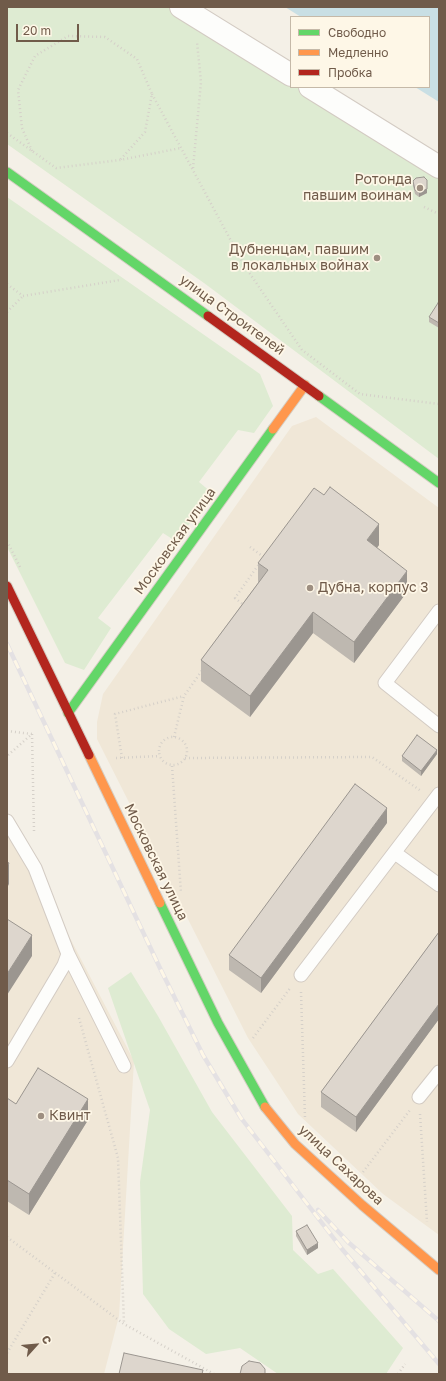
<!DOCTYPE html>
<meta charset="utf-8">
<style>
body{margin:0}
#map{position:relative;width:446px;height:1381px;overflow:hidden;background:#f4f0e7;font-family:"Golos Text",sans-serif}
canvas{display:block}
.frame{position:absolute;inset:0;border:8px solid #705b4a;pointer-events:none}
.legend{position:absolute;left:290px;top:16px;width:140px;height:72px;box-sizing:border-box;background:#fef7e7;border:1px solid #c5b9a8;margin:0;padding:5px 7px;list-style:none;font-size:12px;color:#705b4a}
.legend li{display:flex;align-items:center;gap:8px;height:20px}
.legend b{width:20px;border:1px solid #c5b9a8}
.north{position:absolute;left:16px;top:1325px;width:40px;height:40px;-webkit-text-stroke:3px #fef7e7;paint-order:stroke;rotate:63deg;font-size:11px;font-weight:700;line-height:16px;text-align:center;color:#705b4a}
.north::after{content:'';display:block;margin:auto;width:14px;height:18px;background:#705b4a;clip-path:polygon(50% 0,100% 100%,50% 72%,0 100%)}
.scale{position:absolute;left:16px;top:24px;width:63px;height:18px;box-sizing:border-box;border:2px solid #705b4a;border-top:0;padding-left:5px;font-size:12px;line-height:14px;white-space:nowrap;color:#705b4a;-webkit-text-stroke:3px #fef7e7;paint-order:stroke}
</style>
<div id="map">
<canvas width="446" height="1381"></canvas>
<div class="frame"></div>
<ul class="legend">
<li><b style="height:5px;background:#63d668"></b>Свободно</li>
<li><b style="height:5px;background:#ff974d"></b>Медленно</li>
<li><b style="height:5px;background:#b3261e"></b>Пробка</li>
</ul>
<div class="north">С</div>
<div class="scale">20 m</div>
</div>
<script>
const ctx = document.querySelector('canvas').getContext('2d');
ctx.lineJoin = 'round';
function fillPath(path, color) { ctx.fillStyle = color; ctx.fill(path, 'evenodd'); }
const shape = rows => new Path2D(rows.map(r => 'M' + r).join(''));
function trace(path, color, width, dash) { ctx.strokeStyle = color; ctx.lineWidth = width; ctx.lineCap = dash ? 'butt' : 'round'; ctx.setLineDash(dash || []); ctx.stroke(path); }
function drawText(font, color, halo, rows, align = 'center') {
  ctx.font = font + ' "Golos Text",sans-serif'; ctx.lineWidth = 3.5; ctx.setLineDash([]); ctx.textBaseline = 'middle'; ctx.strokeStyle = halo; ctx.fillStyle = color; for (const [text, x, y, turn = 0] of rows) {
    ctx.save(); ctx.translate(x, y); ctx.rotate((+turn || 0) * Math.PI / 180); ctx.textAlign = isNaN(turn) ? turn : align; if (halo) ctx.strokeText(text, 0, 0); ctx.fillText(text, 0, 0); ctx.restore();
  }
}
const residential = shape([
 [316,417,439,508,439,1235,383,1194,298,1114,248,1038,97,739,97,722,103,694,292,426],
 [7,817,134,1061,119,1316,104,1374,7,1374]
]);
const green = shape([
 [7,7,173,7,291,80,291,87,303,87,439,172,439,459,204,283,7,144],
 [7,197,260,374,273,406,254,433,238,430,199,482,211,492,177,542,163,533,98,618,111,628,84,670,65,663,7,547],
 [131,972,158,1016,212,1112,292,1216,293,1250,318,1274,333,1269,403,1348,386,1374,278,1374,240,1348,206,1354,169,1329,143,1294,140,1182,150,1110,108,988]
]);
const water = shape([
 [285,7,439,7,439,102,415,87,429,87,429,17,301,17]
]);
const path = shape([
 [152,94,244,265,302,350,360,394,439,404],
 [7,133,56,168,120,160,181,148],
 [32,151,22,128,18,90,35,56,68,36,105,37,137,59,152,94,145,132,120,160],
 [193,168,201,82,197,42],
 [424,207,439,214],
 [7,284,23,296,120,280],
 [7,312,23,296],
 [7,541,21,569],
 [250,547,265,558],
 [245,606,235,598,259,564],
 [7,731,32,734,7,756],
 [32,734,34,831],
 [174,737,184,696,203,669],
 '159 751a14 14 0 1 1 28 0a14 14 0 1 1-28 0Z',
 [116,758,160,756],
 [122,758,115,714,184,696],
 [185,758,372,757,421,791],
 [172,766,181,893],
 [301,992,305,1118],
 [79,1018,118,1158,124,1324],
 [253,1038,291,987],
 [420,1114,427,1222],
 [363,1172,410,1110],
 [7,1237,124,1324,214,1374],
 [7,1353,55,1273],
 [398,1374,405,1364]
]);
const lane = shape([
 [439,611,385,683,439,726],
 [7,821,35,868,68,954],
 [395,853,439,885],
 [301,975,439,794],
 [7,1061,64,965,68,954,124,1066],
 [419,1097,439,1072]
]);
const street = shape([
 [181,7,291,75],
 [310,87,439,167]
]);
const fast = shape([
 [7,172,208,316],
 [319,396,439,483],
 [68,713,273,429],
 [160,903,218,1023,265,1107]
]);
const slow = shape([
 [273,429,305,385],
 [89,755,160,903],
 [265,1107,295,1144,362,1205,439,1270]
]);
const jam = shape([
 [208,316,319,396],
 [7,586,89,755]
]);
const rail = shape([
 [7,644,159,966,203,1055,241,1118,342,1249,439,1364],
 [318,1210,348,1242,439,1321]
]);
const wall = shape([
 [413,181,427,193,419,197,415,194,413,186],
 [439,304,439,328,429,322,429,317],
 [379,545,377,548,407,592,354,663,313,633,250,717,201,681,201,660,258,583,258,563],
 [439,658,439,679,438,678,438,660],
 [437,754,421,776,402,761,402,756],
 [387,823,261,993,229,970,229,955],
 [439,932,439,1019,356,1132,321,1107,321,1092],
 [7,1098,16,1104,88,1120,29,1215,7,1201],
 [296,1231,318,1248,307,1255,296,1236]
]);
const shadedWall = shape([
 [427,180,427,193,419,197,419,192],
 [379,524,379,545,367,561,367,540],
 [407,571,407,592,354,663,354,642],
 [313,612,313,633,250,717,250,696],
 [437,750,437,754,421,776,421,771],
 [387,808,387,823,261,993,261,978],
 [9,863,9,884,7,888,7,867],
 [32,935,32,956,7,995,7,974],
 [439,1004,439,1019,356,1132,356,1117],
 [88,1099,88,1120,29,1215,29,1194],
 [318,1243,318,1248,307,1255,307,1250]
]);
const building = shape([
 [424,177,427,180,427,189,419,192,415,190,413,181,416,178,424,177],
 [438,303,439,304,439,323,429,317,438,303],
 [330,487,379,524,367,540,407,571,354,642,313,612,250,696,201,660,268,570,258,563,314,488,324,495,330,487],
 [417,735,437,750,421,771,402,756,417,735],
 [355,784,387,808,261,978,229,955,355,784],
 [7,862,9,863,7,867,7,862],
 [7,919,32,935,7,974,7,919],
 [439,932,439,1004,356,1117,321,1092,439,932],
 [38,1068,88,1099,29,1194,7,1180,7,1098,16,1104,38,1068],
 [307,1225,318,1243,307,1250,296,1231,307,1225],
 [124,1353,203,1370,202,1374,119,1374,124,1353],
 [249,1361,260,1363,265,1369,265,1374,240,1374,242,1366,249,1361]
]);
const markers = [
 [420,188,4,"#9e8f81"],
 [377,258,4,"#9e8f81"],
 [310,588,4,"#9e8f81"],
 [41,1116,4,"#9e8f81"]
];
const poiNames = [
 ["Ротонда",412,180],
 ["павшим воинам",412,196],
 ["Дубненцам, павшим",369,250],
 ["в локальных войнах",369,266],
 ["Дубна, корпус 3",318,588,"left"],
 ["Квинт",49,1116,"left"]
];
const streetNames = [
 ["улица Строителей",232,315,36],
 ["Московская улица",175,541,-54],
 ["Московская улица",156,862,64],
 ["улица Сахарова",341,1165,43]
];
fillPath(residential, '#f0e7d7');
fillPath(green, '#deebd2');
fillPath(water, '#c9dfe4');
trace(lane, '#d3cbc3', 15);
trace(street, '#d3cbc3', 24);
trace(fast, '#d5cdc3', 11);
trace(slow, '#d5cdc3', 11);
trace(jam, '#d5cdc3', 11);
trace(path, '#d5d0c9', 2.5, [1, 3]);
trace(lane, '#fdfdfb', 13);
trace(street, '#fdfdfb', 22);
trace(fast, '#63d668', 9);
trace(slow, '#ff974d', 9);
trace(jam, '#b3261e', 9);
trace(rail, '#e4e1e3', 4.5);
trace(rail, '#fef7e7', 3, [9]);
fillPath(wall, '#beb8b0');
fillPath(shadedWall, '#9b9690');
fillPath(building, '#ddd6cd');
trace(building, '#9b9690', 1);
for (const [x, y, r, color] of markers) { const dot = new Path2D(); dot.arc(x, y, r, 0, 2 * Math.PI); ctx.fillStyle = color; ctx.fill(dot); trace(dot, '#fef7e7', 1.5); }
drawText('14px', '#705b4a', '#fef7e7', poiNames, 'right');
drawText('14px', '#705b4a', '#fef7e7', streetNames);
</script>
